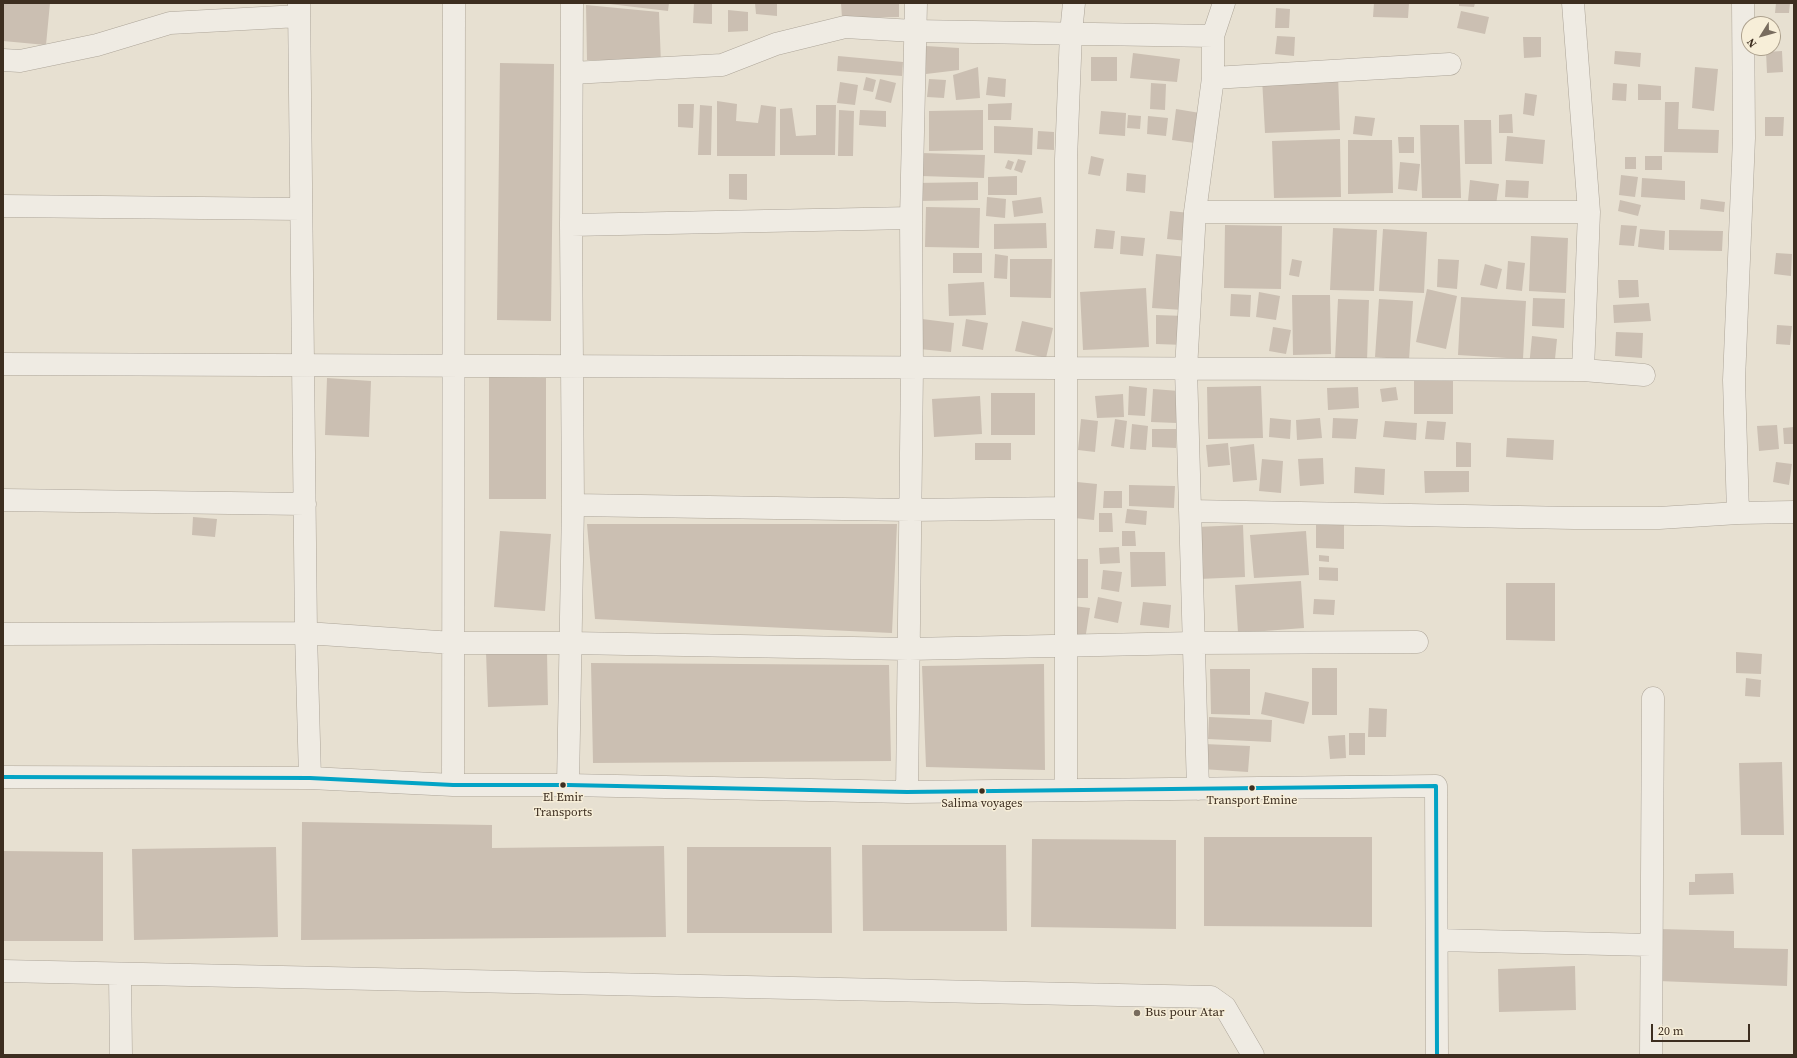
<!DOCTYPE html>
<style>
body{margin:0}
#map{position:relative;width:1797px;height:1058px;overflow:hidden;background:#e7e0d1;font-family:"Source Serif 4",serif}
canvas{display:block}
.frame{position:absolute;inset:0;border:4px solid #3d2e20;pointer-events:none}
.north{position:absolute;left:1741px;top:16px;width:40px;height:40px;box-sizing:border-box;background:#f7eed8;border:1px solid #ada18e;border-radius:50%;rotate:233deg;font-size:11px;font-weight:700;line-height:16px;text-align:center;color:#3d2e20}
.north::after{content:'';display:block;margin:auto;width:14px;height:18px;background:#786c5e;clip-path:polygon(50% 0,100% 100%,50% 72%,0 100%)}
.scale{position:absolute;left:1651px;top:1024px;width:99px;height:18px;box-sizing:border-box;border:2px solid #3d2e20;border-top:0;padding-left:5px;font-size:12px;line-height:14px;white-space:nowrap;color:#3d2e20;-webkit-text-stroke:3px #f7eed8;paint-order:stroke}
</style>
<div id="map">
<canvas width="1797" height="1058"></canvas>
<div class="frame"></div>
<div class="north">N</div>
<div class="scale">20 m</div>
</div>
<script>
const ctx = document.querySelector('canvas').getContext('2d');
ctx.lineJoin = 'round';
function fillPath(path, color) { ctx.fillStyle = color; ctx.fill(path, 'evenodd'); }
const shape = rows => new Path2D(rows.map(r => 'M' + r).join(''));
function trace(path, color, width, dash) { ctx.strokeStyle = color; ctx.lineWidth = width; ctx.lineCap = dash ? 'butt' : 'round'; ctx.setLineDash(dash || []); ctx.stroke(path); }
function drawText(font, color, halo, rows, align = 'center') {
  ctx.font = font + ' "Source Serif 4",serif'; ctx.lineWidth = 3; ctx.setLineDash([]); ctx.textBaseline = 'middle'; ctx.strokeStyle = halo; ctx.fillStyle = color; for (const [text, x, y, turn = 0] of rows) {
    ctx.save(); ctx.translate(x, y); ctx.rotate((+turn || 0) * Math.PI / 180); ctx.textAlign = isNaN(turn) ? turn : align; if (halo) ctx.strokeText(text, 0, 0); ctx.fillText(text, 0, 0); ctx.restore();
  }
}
const building = shape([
 [3,3,50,3,46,45,3,41],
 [601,3,669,3,668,11],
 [694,3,712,3,712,24,693,23],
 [755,3,777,3,777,16,756,14],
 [841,3,899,3,899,17,842,18],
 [1374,3,1409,3,1408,18,1373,17],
 [1459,3,1475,3,1474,7,1459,6],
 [1776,3,1790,3,1789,13,1775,13],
 [586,5,659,12,661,64,587,60],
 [1276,8,1290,9,1289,28,1275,28],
 [728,10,748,12,748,31,728,32],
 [1461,11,1489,17,1485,34,1457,28],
 [1277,36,1295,37,1294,56,1275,54],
 [1523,37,1541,37,1541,57,1524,58],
 [926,46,959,48,959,70,926,74],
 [1615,51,1641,53,1640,67,1614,64],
 [1782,51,1783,72,1767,73,1766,52],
 [1133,53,1180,59,1177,82,1130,78],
 [838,56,903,62,902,76,837,71],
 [1091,57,1117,57,1117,81,1091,81],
 [500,63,554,64,551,321,497,320],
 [978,67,980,98,956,100,953,75],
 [1695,67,1718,69,1714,111,1692,108],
 [1338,75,1340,130,1265,133,1262,78],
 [866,77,876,80,873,92,863,90],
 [988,77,1006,79,1005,97,986,95],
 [880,79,896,83,891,103,875,99],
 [929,79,946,80,944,98,927,97],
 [840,82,858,85,855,105,837,103],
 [1151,83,1166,84,1165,110,1150,109],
 [1613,83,1627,84,1626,101,1612,100],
 [1638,84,1661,86,1661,100,1638,100],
 [1525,93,1537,95,1534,116,1523,114],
 [717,101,737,104,736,121,758,123,761,105,776,107,775,156,717,156],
 [1665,102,1679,102,1678,129,1719,130,1718,153,1664,152],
 [1012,103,1011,120,988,120,988,104],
 [678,104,694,104,693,128,678,127],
 [700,105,712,106,711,155,698,155],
 [816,105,836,105,835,155,780,155,780,109,792,108,796,136,816,135],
 [1176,109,1200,113,1195,143,1172,140],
 [839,110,854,111,853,156,838,156],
 [860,110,886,111,886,127,859,125],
 [983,110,983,150,929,151,929,111],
 [1101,111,1126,113,1125,136,1099,134],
 [1512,114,1513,133,1499,133,1499,115],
 [1128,115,1141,116,1140,129,1127,128],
 [1148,116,1168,118,1166,136,1147,134],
 [1355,116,1375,118,1372,136,1353,134],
 [1765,117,1784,117,1783,136,1765,136],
 [1464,120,1491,120,1492,164,1465,164],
 [1420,125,1459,125,1461,198,1422,198],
 [994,126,1033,128,1032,155,994,153],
 [1038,131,1054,132,1054,150,1037,149],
 [1507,136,1545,140,1543,164,1505,161],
 [1398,137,1414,137,1414,153,1399,153],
 [1340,139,1341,197,1274,198,1272,141],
 [1348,140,1392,140,1393,193,1348,194],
 [922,153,985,155,984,178,921,176],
 [1091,156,1104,159,1100,176,1088,174],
 [1645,156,1662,156,1662,170,1645,170],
 [1625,157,1636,157,1636,169,1625,169],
 [1018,159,1026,161,1022,173,1014,170],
 [1008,160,1014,162,1011,170,1005,168],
 [1400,162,1420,164,1417,191,1398,189],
 [1127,173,1146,175,1145,193,1126,191],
 [729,174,747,174,747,200,729,199],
 [1621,175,1638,177,1635,197,1619,195],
 [1017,176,1017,195,988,195,988,177],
 [1642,178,1685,181,1685,200,1641,197],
 [1470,180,1499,184,1496,205,1468,201],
 [1506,180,1529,181,1528,198,1505,197],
 [978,182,978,200,917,201,916,183],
 [987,197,1006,199,1005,218,986,216],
 [1041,197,1043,213,1014,217,1012,201],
 [1701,199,1725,202,1724,212,1700,209],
 [1620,200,1641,205,1638,216,1618,211],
 [926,207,980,208,979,248,925,247],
 [1170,211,1190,213,1188,241,1167,239],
 [1046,223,1047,248,994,249,994,224],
 [1225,225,1282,226,1281,289,1224,288],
 [1621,225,1637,226,1634,246,1619,245],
 [1333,228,1377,230,1374,291,1330,290],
 [1096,229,1115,231,1113,249,1094,248],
 [1383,229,1427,232,1424,293,1379,291],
 [1640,229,1665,231,1664,250,1638,247],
 [1669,230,1723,231,1722,251,1669,250],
 [1121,236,1145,238,1143,256,1120,254],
 [1531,236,1568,238,1566,293,1529,291],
 [953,253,982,253,982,273,953,273],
 [1776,253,1792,254,1791,276,1774,274],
 [995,254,1008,256,1007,279,994,278],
 [1156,254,1187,257,1183,310,1152,308],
 [1010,259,1052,259,1051,298,1010,297],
 [1292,259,1302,261,1299,277,1289,275],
 [1438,259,1459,260,1457,289,1437,287],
 [1508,261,1525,263,1522,291,1506,289],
 [1485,264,1502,269,1497,289,1480,285],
 [1618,280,1638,280,1639,297,1619,298],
 [984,282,986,315,949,316,948,284],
 [1146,288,1149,347,1083,350,1080,292],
 [1427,289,1457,296,1446,349,1416,342],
 [1259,292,1280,296,1276,320,1256,317],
 [1231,294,1251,295,1250,317,1230,316],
 [1292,295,1330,295,1331,354,1293,355],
 [1461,297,1526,301,1523,359,1458,355],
 [1533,298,1565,299,1564,328,1532,326],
 [1338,299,1369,300,1367,361,1335,360],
 [1379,299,1413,301,1409,360,1375,357],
 [1649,303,1651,321,1614,323,1613,305],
 [1156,315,1185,316,1185,345,1156,344],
 [922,319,954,323,951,352,919,349],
 [966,319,988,323,983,350,962,346],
 [1022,321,1053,328,1046,358,1015,351],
 [1777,325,1792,326,1790,345,1776,344],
 [1273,327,1291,330,1286,354,1269,351],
 [1616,332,1643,333,1642,358,1615,356],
 [1532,336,1557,339,1554,369,1529,367],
 [489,377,546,378,546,499,489,499],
 [327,378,371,381,369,437,325,435],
 [1414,380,1453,380,1453,414,1414,414],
 [1129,386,1147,388,1145,416,1128,415],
 [1261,386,1263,438,1208,439,1207,387],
 [1358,387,1359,408,1328,410,1327,388],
 [1396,387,1398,400,1382,402,1380,389],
 [1153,389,1179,391,1177,423,1151,422],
 [991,393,1035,393,1035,435,991,435],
 [1123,394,1124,417,1097,418,1095,396],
 [980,396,982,434,934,437,932,399],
 [1270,418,1291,420,1290,439,1269,437],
 [1320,418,1322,438,1297,440,1296,420],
 [1333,418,1358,419,1356,439,1332,438],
 [1081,419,1098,421,1095,452,1078,450],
 [1115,419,1127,421,1124,448,1111,446],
 [1385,421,1417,423,1416,440,1383,437],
 [1427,421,1446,422,1444,440,1425,439],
 [1132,424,1148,426,1146,450,1130,449],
 [1777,425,1779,449,1759,451,1757,426],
 [1794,427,1794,444,1784,444,1783,428],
 [1152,429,1176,429,1176,448,1152,447],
 [1507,438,1554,440,1553,460,1506,457],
 [1456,442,1471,443,1471,467,1456,467],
 [975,443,1011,443,1011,460,975,460],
 [1228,443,1230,465,1208,467,1206,445],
 [1254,444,1257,480,1233,482,1230,447],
 [1323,458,1324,484,1300,486,1298,459],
 [1262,459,1283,461,1281,493,1259,491],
 [1776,462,1792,464,1789,485,1773,482],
 [1355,467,1385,469,1384,495,1354,493],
 [1424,471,1469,471,1469,492,1425,493],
 [1077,482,1097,484,1094,520,1074,518],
 [1129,485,1175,486,1174,508,1129,506],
 [1104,491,1122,491,1122,508,1103,508],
 [1127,509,1147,511,1146,525,1125,523],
 [1099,513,1112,513,1113,532,1099,532],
 [193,517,217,519,215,537,192,535],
 [587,524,897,524,892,633,595,619],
 [1243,525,1245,577,1199,579,1196,527],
 [1316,525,1344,525,1344,549,1316,548],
 [500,531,551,534,545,611,494,607],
 [1122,531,1135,531,1136,546,1122,546],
 [1306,531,1309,575,1254,578,1250,535],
 [1119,547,1120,563,1100,564,1099,548],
 [1130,552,1165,552,1166,586,1131,587],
 [1319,555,1329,556,1329,562,1319,561],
 [1068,559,1088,559,1088,598,1069,598],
 [1319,567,1338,568,1338,581,1319,580],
 [1103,570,1122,572,1119,592,1101,589],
 [1301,581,1304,628,1238,633,1235,585],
 [1506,583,1555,583,1555,641,1506,640],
 [1098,597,1122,602,1118,623,1094,618],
 [1314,599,1335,600,1334,615,1313,614],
 [1143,602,1171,605,1169,628,1140,625],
 [1073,606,1090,608,1085,640,1068,637],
 [486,652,547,652,548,705,488,707],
 [1736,652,1762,654,1761,674,1736,673],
 [591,663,889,665,891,761,593,763],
 [1044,664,1045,770,926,767,922,666],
 [1312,668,1337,668,1337,715,1312,715],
 [1210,669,1250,669,1250,715,1211,714],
 [1746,678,1761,680,1760,697,1745,696],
 [1265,692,1309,702,1304,724,1261,714],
 [1369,708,1387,709,1386,737,1368,737],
 [1209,717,1272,720,1271,742,1208,739],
 [1349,733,1365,733,1365,755,1349,755],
 [1345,735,1346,758,1330,759,1328,736],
 [1204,744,1250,746,1248,772,1202,769],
 [1782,762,1784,835,1741,835,1739,763],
 [302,822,492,825,492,848,664,846,666,937,301,940],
 [1204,837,1372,837,1372,927,1204,926],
 [1032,839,1176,840,1176,929,1031,927],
 [862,845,1006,845,1007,931,863,931],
 [276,847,278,937,134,940,132,849],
 [687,847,831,847,832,933,687,933],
 [3,851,103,852,103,941,3,941],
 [1733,873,1734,894,1689,895,1689,882,1695,882,1695,874],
 [1660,929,1734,931,1734,948,1788,949,1787,986,1658,981],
 [1575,966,1576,1010,1499,1012,1498,969]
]);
const minor = shape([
 [299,3,306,633,310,778],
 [1573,3,1589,212,1583,370],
 [1743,3,1744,138,1734,380,1738,513,1794,512],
 [3,60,20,61,97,45,170,23,299,16],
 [572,73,722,65,776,44,845,27,914,31,1213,36],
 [1213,78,1450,64],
 [3,206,301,209],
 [1195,212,1589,212],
 [571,225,911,218],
 [3,364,1583,370,1644,375],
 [3,500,305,504],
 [573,505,911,510,1066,508],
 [1190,511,1574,518,1659,518,1738,513],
 [3,634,306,633,453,643,571,643,909,649,1194,643,1417,642],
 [3,777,310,778,453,785,568,785,907,792,1436,786,1437,1055],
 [453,785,454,3],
 [568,785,573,505,571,225,572,3],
 [1198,789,1186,369,1195,212,1213,78,1213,36,1224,3],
 [1066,790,1066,159,1071,33,1074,3],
 [907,792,912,368,911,218,916,3],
 [1437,940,1651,945],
 [3,971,1211,997,1225,1007,1253,1055],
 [120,974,121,1055],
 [1651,1055,1653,698]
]);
const bus1 = shape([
 [3,777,310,778,453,785,568,785,907,792,1436,786,1437,1055]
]);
const markers = [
 [563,785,3.5,"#3d2e20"],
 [1252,788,3.5,"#3d2e20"],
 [982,791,3.5,"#3d2e20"],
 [1137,1013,4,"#786c5e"]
];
const busNames = [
 ["El Emir",563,798],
 ["Transports",563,813],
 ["Transport Emine",1252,801],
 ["Salima voyages",982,804]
];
const poiNames = [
 ["Bus pour Atar",1145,1013]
];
fillPath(building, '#cbbfb2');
trace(minor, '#ada599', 23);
trace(minor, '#efebe3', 22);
trace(bus1, '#03a3c5', 4);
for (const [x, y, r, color] of markers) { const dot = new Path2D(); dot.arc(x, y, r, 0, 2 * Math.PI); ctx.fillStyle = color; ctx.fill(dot); trace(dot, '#f7eed8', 1.5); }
drawText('12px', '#3d2e20', '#f7eed8', busNames);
drawText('13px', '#3d2e20', '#f7eed8', poiNames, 'left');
</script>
